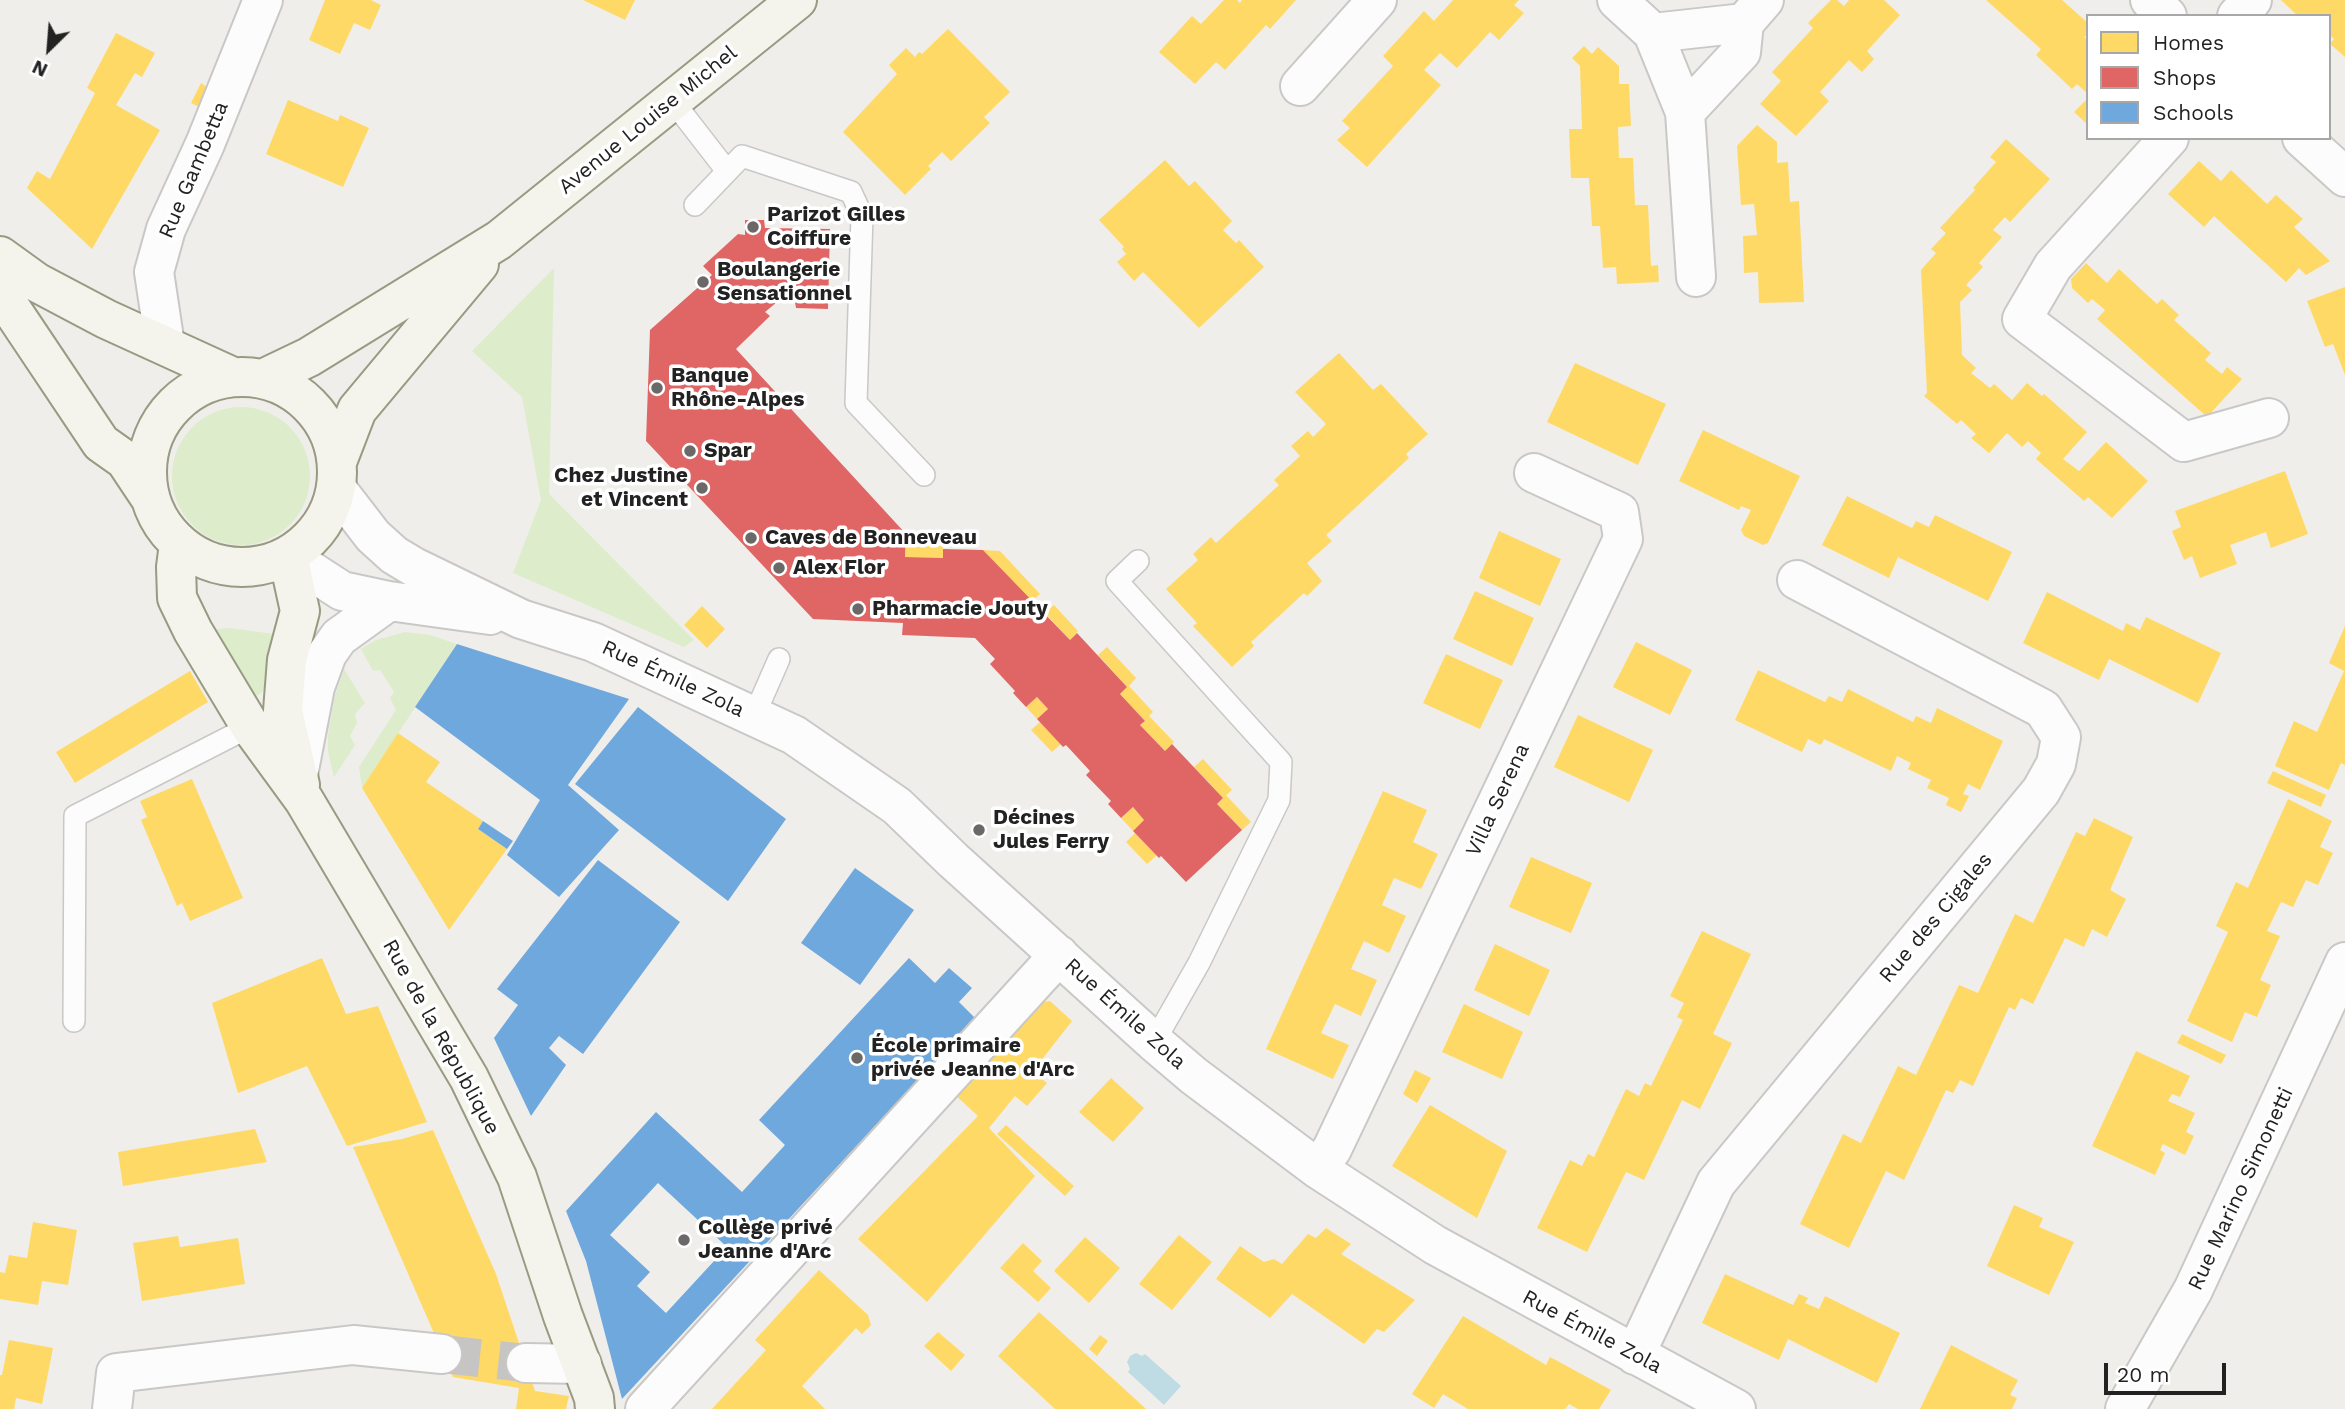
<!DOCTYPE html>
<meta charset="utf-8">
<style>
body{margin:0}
#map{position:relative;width:2345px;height:1409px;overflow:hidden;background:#f0eeeb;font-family:"Work Sans",sans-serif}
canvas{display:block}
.legend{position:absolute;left:2086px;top:14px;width:245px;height:126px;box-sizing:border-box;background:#fff;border:2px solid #a7a7a7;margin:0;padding:9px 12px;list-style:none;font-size:21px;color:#222}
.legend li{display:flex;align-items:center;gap:14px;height:35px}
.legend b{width:35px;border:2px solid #a7a7a7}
.north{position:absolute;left:14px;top:14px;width:70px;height:70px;-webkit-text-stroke:5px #fff;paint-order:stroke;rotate:205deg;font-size:19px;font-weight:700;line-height:28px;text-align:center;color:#222}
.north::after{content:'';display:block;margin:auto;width:24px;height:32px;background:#222;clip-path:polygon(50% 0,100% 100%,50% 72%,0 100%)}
.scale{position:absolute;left:2104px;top:1363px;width:122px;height:32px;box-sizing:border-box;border:4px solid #222;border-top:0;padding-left:9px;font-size:21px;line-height:24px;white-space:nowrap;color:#222;-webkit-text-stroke:5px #fff;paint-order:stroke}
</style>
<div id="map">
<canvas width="2345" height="1409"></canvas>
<ul class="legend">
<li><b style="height:19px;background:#ffd966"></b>Homes</li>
<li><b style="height:19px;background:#e06666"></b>Shops</li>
<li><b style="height:19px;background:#6fa8dc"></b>Schools</li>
</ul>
<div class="north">N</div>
<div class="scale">20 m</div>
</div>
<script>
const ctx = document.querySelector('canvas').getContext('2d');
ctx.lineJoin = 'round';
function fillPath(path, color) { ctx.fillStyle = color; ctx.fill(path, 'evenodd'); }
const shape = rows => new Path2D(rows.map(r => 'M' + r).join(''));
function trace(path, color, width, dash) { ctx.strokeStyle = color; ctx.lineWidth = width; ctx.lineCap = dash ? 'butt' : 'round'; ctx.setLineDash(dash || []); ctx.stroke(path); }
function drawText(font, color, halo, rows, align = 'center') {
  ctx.font = font + ' "Work Sans",sans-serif'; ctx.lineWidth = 7; ctx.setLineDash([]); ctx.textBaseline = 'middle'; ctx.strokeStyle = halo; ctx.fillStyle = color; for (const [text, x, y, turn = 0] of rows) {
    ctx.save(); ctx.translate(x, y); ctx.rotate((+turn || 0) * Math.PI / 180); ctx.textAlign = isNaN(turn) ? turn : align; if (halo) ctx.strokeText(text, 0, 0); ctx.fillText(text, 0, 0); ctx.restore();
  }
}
const grass = shape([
 [554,268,549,494,694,640,684,647,513,573,541,500,522,397,472,351],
 '172 476a69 69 0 1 1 138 0a69 69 0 1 1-138 0Z',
 [230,628,274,634,266,687,259,695,250,697,207,630],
 [405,632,430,635,457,644,362,788,359,767,396,710,390,698,394,692,380,670,373,671,361,649,376,640],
 [344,669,365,703,355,714,357,723,350,736,355,745,334,777,328,752,328,736,334,699]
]);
const water = shape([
 [1136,1353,1142,1356,1145,1354,1181,1386,1164,1405,1128,1372,1130,1369,1127,1362,1130,1356]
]);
const homes = shape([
 [325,0,371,0,381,5,370,30,354,23,340,54,309,40],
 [583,0,635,0,625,20],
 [1224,0,1237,0,1240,3,1242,0,1296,0,1270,29,1266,25,1225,70,1216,62,1195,84,1159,52,1192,16,1201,24],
 [1453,0,1519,0,1514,5,1524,13,1499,40,1490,32,1457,68,1440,53,1424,70,1441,85,1367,167,1337,140,1350,128,1342,121,1393,66,1383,56,1424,11,1434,21],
 [1831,0,1837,0,1844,6,1849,0,1884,0,1900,15,1867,51,1874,59,1862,72,1849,60,1820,92,1829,101,1796,136,1760,104,1781,81,1772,72,1813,28,1808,23],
 [1986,0,2062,0,2088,23,2088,34,2084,37,2088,40,2088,94,2077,84,2072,89,2036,55,2041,49],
 [2281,0,2345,0,2345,57,2330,44,2334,39,2329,34,2329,16,2298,16],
 [948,29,1010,92,984,117,990,123,951,161,942,152,928,166,931,169,905,195,843,132,897,74,889,65,906,48,915,57,919,52,922,54],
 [116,33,155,53,142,77,135,73,116,105,160,130,92,249,27,188,37,171,50,179,95,93,87,88],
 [1584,46,1592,54,1598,47,1619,66,1619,84,1629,84,1631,126,1618,127,1619,158,1633,158,1635,205,1648,205,1651,266,1658,265,1659,282,1617,284,1616,267,1603,268,1600,226,1592,226,1589,178,1571,178,1569,129,1582,129,1580,66,1572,58],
 [201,83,210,89,201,108,191,103],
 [2088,98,2088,125,2074,112],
 [288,100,338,121,340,115,369,128,343,187,266,154],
 [1757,125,1777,142,1777,163,1788,162,1790,202,1799,201,1804,302,1759,303,1758,272,1744,273,1743,236,1757,235,1754,204,1741,205,1737,146],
 [2006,139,2050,179,2010,222,2005,217,1993,230,2002,237,1979,263,1983,267,1966,285,1972,290,1960,302,1962,355,1976,368,1971,373,1990,388,1994,384,2012,400,2027,383,2042,396,2044,394,2087,432,2063,459,2079,471,2106,442,2148,481,2112,518,2088,497,2084,501,2036,459,2041,453,2028,441,2022,447,2007,433,1989,453,1971,438,1976,434,1961,420,1957,424,1924,396,1927,393,1921,270,1936,253,1931,249,1946,233,1940,228,1975,190,1973,188,1996,162,1990,157],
 [1165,160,1189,186,1195,181,1232,221,1223,230,1236,243,1239,240,1264,267,1199,328,1143,272,1134,281,1117,262,1126,254,1122,249,1124,247,1099,220],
 [2199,161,2221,181,2231,170,2267,204,2276,195,2303,219,2294,227,2330,261,2306,275,2299,268,2286,282,2214,216,2204,227,2168,194],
 [2086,263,2107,283,2119,269,2157,304,2162,299,2179,315,2174,320,2211,353,2205,360,2222,374,2227,367,2242,379,2207,417,2097,319,2105,310,2092,299,2088,303,2072,288,2071,279],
 [2345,287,2345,375,2333,344,2325,347,2307,301],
 [1339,353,1373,390,1381,384,1428,434,1406,454,1409,458,1326,535,1332,541,1307,563,1322,581,1307,596,1304,593,1251,642,1254,646,1232,667,1193,626,1197,623,1166,589,1198,560,1193,554,1211,537,1216,543,1279,485,1274,480,1300,456,1291,446,1308,431,1313,437,1326,424,1295,392],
 [1575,363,1666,404,1638,465,1547,422],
 [1703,430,1800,476,1768,543,1763,545,1744,536,1741,530,1751,510,1741,506,1739,510,1679,481],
 [2285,471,2308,534,2271,548,2266,532,2230,545,2237,564,2200,578,2192,556,2184,560,2172,531,2181,527,2175,511],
 [1847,496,1912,528,1916,521,1929,527,1935,515,2012,552,1988,601,1898,557,1889,578,1822,545],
 [1499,531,1561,559,1540,606,1479,578],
 [906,545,943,546,943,558,905,557],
 [983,550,1000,551,1040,594,1031,602],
 [1475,591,1534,618,1512,666,1453,639],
 [2047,592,2123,631,2126,623,2140,630,2146,617,2221,653,2198,703,2109,659,2099,680,2023,643],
 [1054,605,1078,631,1070,640,1045,613],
 [702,606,725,629,707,648,684,625],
 [2345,626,2345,765,2341,763,2329,790,2275,766,2294,721,2317,732,2344,671,2329,663],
 [1636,642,1692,670,1670,715,1613,687],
 [1107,647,1136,678,1129,686,1153,712,1149,716,1174,742,1165,751,1140,725,1145,721,1120,694,1127,687,1098,655],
 [1446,654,1503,680,1480,729,1423,703],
 [1758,670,1825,702,1829,696,1842,702,1848,689,1913,722,1916,716,1931,723,1937,708,2003,741,1980,790,1968,784,1963,794,1969,796,1961,812,1946,805,1949,798,1927,788,1931,780,1908,769,1911,763,1897,756,1891,771,1824,739,1821,745,1808,739,1802,752,1735,720],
 [190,671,208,702,75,783,56,752],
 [1037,697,1048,709,1037,719,1026,707],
 [1578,715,1653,750,1629,802,1554,767],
 [1040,722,1061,744,1052,752,1031,730],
 [398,733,440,762,426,782,483,821,478,829,507,849,449,930,362,788],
 [1203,759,1232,790,1226,795,1251,822,1242,830,1217,804,1223,798,1194,767],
 [2273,771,2326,795,2321,807,2267,783],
 [192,779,243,898,190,921,182,903,177,906,141,820,147,817,140,801],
 [1383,791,1427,810,1413,842,1438,854,1421,889,1394,878,1382,905,1406,916,1389,953,1364,941,1351,969,1377,980,1361,1016,1335,1004,1321,1033,1349,1045,1333,1079,1266,1049],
 [2288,799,2332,821,2320,847,2333,853,2318,885,2306,880,2293,907,2281,902,2267,931,2280,936,2260,980,2271,985,2257,1017,2245,1012,2232,1042,2187,1021,2228,932,2216,926,2236,882,2248,888],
 [1133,807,1144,820,1133,831,1121,818],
 [2094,818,2133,837,2110,890,2126,899,2107,937,2092,929,2084,947,2065,938,2033,1004,2021,998,2015,1010,2009,1007,1973,1086,1960,1080,1953,1093,1946,1090,1904,1180,1886,1171,1849,1248,1800,1224,1843,1134,1861,1143,1898,1066,1916,1075,1959,985,1978,993,2015,914,2033,923,2076,832,2085,836],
 [1135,833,1157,855,1147,864,1126,842],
 [1531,857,1592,883,1571,933,1509,907],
 [1702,931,1751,954,1713,1034,1732,1043,1700,1109,1682,1100,1644,1180,1626,1172,1587,1252,1537,1228,1570,1160,1582,1166,1588,1154,1594,1157,1626,1089,1639,1096,1645,1083,1651,1086,1683,1020,1677,1017,1684,1003,1670,996],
 [1495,944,1550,970,1529,1016,1474,990],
 [322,958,346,1014,378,1006,427,1122,347,1146,307,1066,238,1093,212,1003],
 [1050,1001,1072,1021,1033,1071,1047,1083,1027,1106,1015,1096,989,1128,1035,1176,927,1302,858,1239,978,1116,954,1094,1033,1004],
 [1464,1004,1523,1032,1502,1079,1442,1052],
 [2182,1034,2226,1055,2221,1064,2177,1043],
 [2136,1051,2190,1076,2180,1097,2172,1094,2168,1101,2195,1113,2186,1132,2194,1136,2185,1155,2163,1144,2160,1150,2165,1153,2155,1175,2092,1146],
 [1415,1070,1431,1078,1417,1103,1403,1094],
 [1111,1078,1144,1108,1113,1142,1079,1112],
 [1430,1105,1507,1151,1477,1218,1392,1166],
 [1006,1125,1074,1186,1065,1196,997,1134],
 [255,1129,267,1162,123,1186,118,1152],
 [433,1130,496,1274,535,1391,569,1396,566,1409,516,1409,519,1388,453,1377,353,1147,402,1139],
 [2014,1205,2043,1218,2039,1227,2074,1242,2049,1295,1987,1266],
 [33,1222,77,1230,68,1285,42,1281,38,1305,0,1299,0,1272,5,1273,9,1255,27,1258],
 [1326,1228,1351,1244,1341,1254,1415,1300,1384,1332,1377,1329,1364,1344,1292,1294,1270,1318,1216,1279,1240,1246,1264,1262,1274,1259,1282,1264,1308,1234,1316,1238],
 [1179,1235,1212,1262,1172,1310,1139,1284],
 [178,1236,180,1247,238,1238,245,1284,142,1301,133,1243],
 [1085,1237,1120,1268,1089,1303,1054,1271],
 [1023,1243,1042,1261,1033,1271,1051,1288,1038,1302,1000,1268],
 [819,1270,868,1315,871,1325,862,1334,856,1328,802,1386,825,1409,712,1409,766,1350,755,1340],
 [1725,1274,1793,1305,1799,1294,1808,1298,1805,1303,1819,1309,1825,1296,1900,1333,1877,1383,1788,1339,1779,1360,1702,1323],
 [1039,1312,1120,1385,1146,1409,1055,1409,998,1356],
 [1463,1316,1546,1365,1550,1357,1611,1390,1599,1409,1578,1409,1569,1404,1565,1409,1468,1409,1443,1394,1434,1408,1412,1394],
 [938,1332,965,1355,951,1371,924,1346],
 [1100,1335,1108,1341,1097,1356,1089,1349],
 [9,1340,53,1348,42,1404,16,1398,14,1409,0,1409,0,1375,2,1375],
 [1951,1345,2018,1380,2010,1395,2017,1398,2012,1409,1920,1409]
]);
const shops = shape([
 [745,220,764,220,765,228,830,229,828,309,796,308,795,302,777,302,765,312,770,316,736,349,906,534,905,557,943,558,943,549,983,550,1070,640,1077,633,1127,687,1120,694,1145,721,1140,725,1165,751,1172,744,1223,798,1217,804,1242,830,1186,882,1161,856,1159,858,1133,831,1144,820,1133,807,1121,818,1108,804,1111,801,1086,775,1090,771,1066,745,1063,747,1037,719,1048,709,1037,697,1026,707,1013,693,1015,691,990,664,995,659,975,638,902,635,903,623,813,619,646,441,650,330,712,275,703,266,738,234,745,235]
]);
const schools = shape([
 [457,644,629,699,568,785,619,830,559,897,507,855,540,800,415,707],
 [638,707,786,819,728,901,575,784],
 [483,821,513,841,507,849,478,829],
 [598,860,680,922,583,1054,559,1036,549,1048,566,1065,531,1116,494,1038,518,1005,497,989],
 [855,868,914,910,860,985,801,943],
 [909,958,935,983,949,968,972,988,959,1002,975,1018,622,1399,586,1261,566,1211,656,1112,742,1192,785,1145,759,1120],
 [658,1183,727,1247,666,1313,637,1286,650,1272,610,1235]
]);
const streetTunnel = shape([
 [442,1354,526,1363]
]);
const lane = shape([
 [672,100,727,171],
 [695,205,742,156,851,192,862,216,856,403,924,475],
 [1138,561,1117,581,1281,762,1279,800,1199,963,1154,1042],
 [754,716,779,659],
 [74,1021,75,816,259,722]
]);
const street = shape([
 [1617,0,1653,33,1685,112,1696,277],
 [2150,0,2167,16],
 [2237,16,2252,0],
 [1653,33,1744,23],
 [1300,86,1377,0],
 [1685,112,1741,52,1744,23,1764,0],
 [2169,138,2053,266,2022,319,2184,442,2269,418],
 [2302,138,2345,177],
 [165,345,154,272,166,229,205,144,263,0],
 [336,488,373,536,394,555,414,567,521,619,593,642,794,735,897,806,953,860,1154,1042,1194,1076,1318,1169,1435,1245,1736,1409],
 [288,556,342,591,389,601,490,615],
 [298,775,315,687,327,654,339,637,389,601],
 [1318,1169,1332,1149,1623,539,1619,512,1534,473],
 [1635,1355,1716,1183,2041,791,2056,764,2061,737,2043,709,1797,580],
 [526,1363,582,1364],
 [112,1409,116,1373,353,1345,442,1354],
 [645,1409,1059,955],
 [2125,1409,2193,1290,2345,962]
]);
const secondary = shape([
 [0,256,36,282,106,319,233,377],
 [0,292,101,443,125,460,149,496],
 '147 472a95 95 0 1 1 190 0a95 95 0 1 1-190 0Z',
 [263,379,309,357,499,240,797,0],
 [337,462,357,410,479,264],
 [179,544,176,567,177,598,193,631,250,726,304,800,469,1078,517,1177,563,1316,594,1398,595,1409],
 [288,556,300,611,287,660,283,711,300,785]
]);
const markers = [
 [753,227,7,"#6a6968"],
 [703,282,7,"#6a6968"],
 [657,388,7,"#6a6968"],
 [690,451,7,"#6a6968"],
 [702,488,7,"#6a6968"],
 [751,538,7,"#6a6968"],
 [779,568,7,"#6a6968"],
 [858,609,7,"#6a6968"],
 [979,830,7,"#6a6968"],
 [857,1058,7,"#6a6968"],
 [684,1240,7,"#6a6968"]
];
const streetNames = [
 ["Avenue Louise Michel",648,120,-39],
 ["Rue Gambetta",194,170,-67],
 ["Rue Émile Zola",673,679,25],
 ["Villa Serena",1498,800,-65],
 ["Rue des Cigales",1936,918,-50],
 ["Rue Émile Zola",1125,1014,42],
 ["Rue de la République",441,1037,61],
 ["Rue Marino Simonetti",2241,1189,-65],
 ["Rue Émile Zola",1592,1332,28]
];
const poiNames = [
 ["Parizot Gilles",767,215],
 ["Coiffure",767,239],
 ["Boulangerie",717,270],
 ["Sensationnel",717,294],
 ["Banque",671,376],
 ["Rhône-Alpes",671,400],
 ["Spar",704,451],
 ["Chez Justine",688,476,"right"],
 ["et Vincent",688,500,"right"],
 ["Caves de Bonneveau",765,538],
 ["Alex Flor",793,568],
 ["Pharmacie Jouty",872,609],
 ["Décines",993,818],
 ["Jules Ferry",993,842],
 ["École primaire",871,1046],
 ["privée Jeanne d'Arc",871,1070],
 ["Collège privé",698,1228],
 ["Jeanne d'Arc",698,1252]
];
fillPath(grass, '#ddeccb');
fillPath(water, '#bfdbe3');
fillPath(homes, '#ffd966');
fillPath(shops, '#e06666');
fillPath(schools, '#6fa8dc');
trace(streetTunnel, '#c7c5c3', 38, [38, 19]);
trace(lane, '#c9c8c7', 24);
trace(street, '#c9c8c7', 42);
trace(secondary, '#999a82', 42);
trace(lane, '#fdfcfc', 21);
trace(street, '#fdfcfc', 38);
trace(secondary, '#f4f4ed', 38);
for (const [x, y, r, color] of markers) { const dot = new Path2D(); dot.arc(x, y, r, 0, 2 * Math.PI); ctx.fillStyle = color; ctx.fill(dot); trace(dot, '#fff', 2.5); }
drawText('21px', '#222', '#fff', streetNames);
drawText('bold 21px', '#222', '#fff', poiNames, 'left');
</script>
